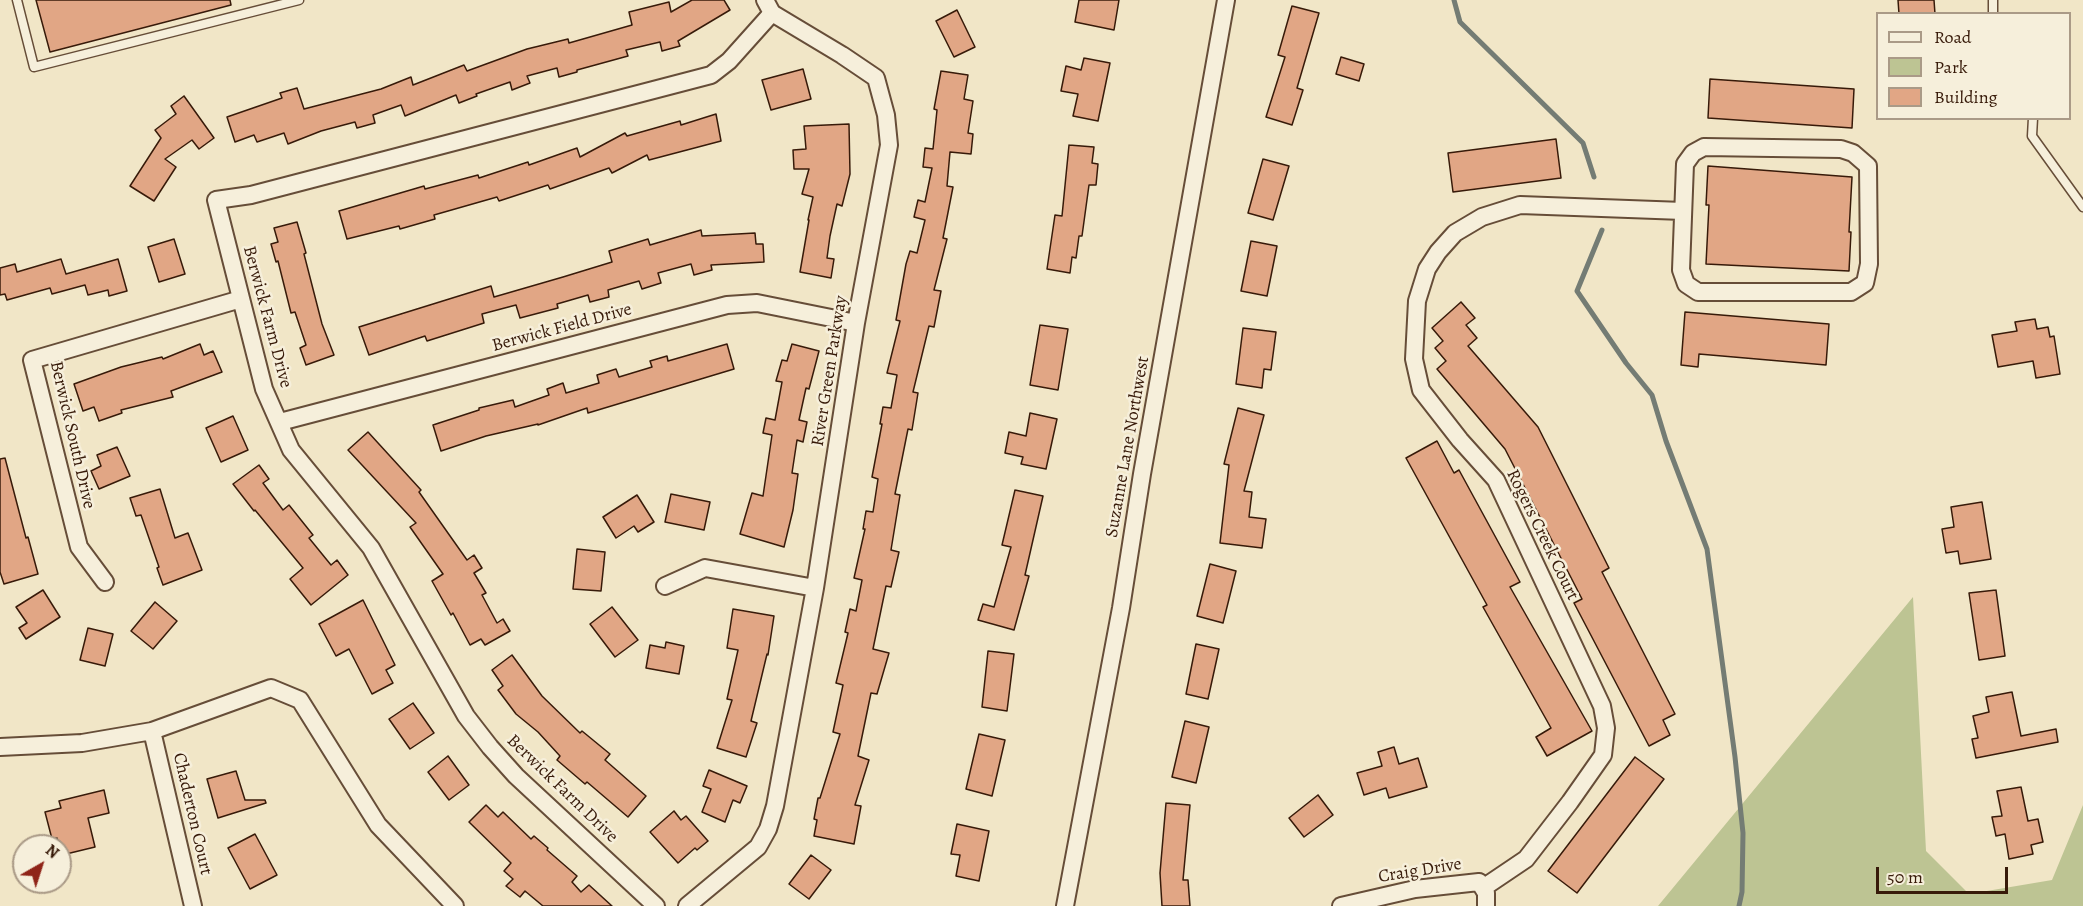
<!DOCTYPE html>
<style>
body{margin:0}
#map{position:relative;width:2083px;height:906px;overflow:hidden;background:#f1e6c7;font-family:Alegreya,serif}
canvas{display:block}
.legend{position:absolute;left:1876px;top:12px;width:195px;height:108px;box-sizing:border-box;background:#f6efdb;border:2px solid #aa9a87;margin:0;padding:8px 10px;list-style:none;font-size:18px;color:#371a09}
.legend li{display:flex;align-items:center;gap:12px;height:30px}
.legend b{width:30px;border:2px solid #aa9a87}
.north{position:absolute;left:12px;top:834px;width:60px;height:60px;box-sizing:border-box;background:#f6efdb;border:2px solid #aa9a87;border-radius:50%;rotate:39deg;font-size:16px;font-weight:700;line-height:24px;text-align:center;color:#371a09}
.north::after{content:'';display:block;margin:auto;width:21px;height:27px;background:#8f2418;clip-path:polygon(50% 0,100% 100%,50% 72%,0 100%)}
.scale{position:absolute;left:1876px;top:867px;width:132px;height:27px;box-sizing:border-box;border:3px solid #371a09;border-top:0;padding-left:8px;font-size:18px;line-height:21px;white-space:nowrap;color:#371a09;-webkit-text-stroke:4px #f6efdb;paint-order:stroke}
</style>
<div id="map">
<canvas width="2083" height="906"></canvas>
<ul class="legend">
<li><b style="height:8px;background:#f6efdb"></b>Road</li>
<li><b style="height:16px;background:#bdc493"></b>Park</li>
<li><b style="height:16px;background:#e1a685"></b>Building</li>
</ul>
<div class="north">N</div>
<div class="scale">50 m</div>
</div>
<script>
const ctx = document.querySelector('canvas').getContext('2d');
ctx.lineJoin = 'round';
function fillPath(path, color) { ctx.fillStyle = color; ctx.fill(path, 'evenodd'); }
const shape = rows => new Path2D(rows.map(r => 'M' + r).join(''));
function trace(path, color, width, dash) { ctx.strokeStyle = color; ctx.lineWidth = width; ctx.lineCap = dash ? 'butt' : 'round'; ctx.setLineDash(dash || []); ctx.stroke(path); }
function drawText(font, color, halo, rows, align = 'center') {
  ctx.font = font + ' Alegreya,serif'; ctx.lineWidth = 5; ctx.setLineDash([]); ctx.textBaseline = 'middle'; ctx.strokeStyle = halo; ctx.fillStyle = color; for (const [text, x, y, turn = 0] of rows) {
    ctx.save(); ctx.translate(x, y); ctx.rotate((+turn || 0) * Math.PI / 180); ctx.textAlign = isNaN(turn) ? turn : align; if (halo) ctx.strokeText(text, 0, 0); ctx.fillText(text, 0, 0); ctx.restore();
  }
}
const green = shape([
 [1913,597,1926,851,1969,894,2052,880,2083,805,2083,906,1658,906]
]);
const stream = shape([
 [1454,0,1460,22,1583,143,1594,177],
 [1602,230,1577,291,1626,363,1652,395,1666,441,1707,549,1735,757,1743,833,1742,892,1739,906]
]);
const building = shape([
 [36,0,230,0,231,5,50,52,36,0],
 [692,0,724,0,730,10,678,41,680,46,662,51,660,42,626,50,628,56,577,70,577,72,559,77,557,68,527,76,530,83,512,90,510,82,476,94,477,96,459,103,456,95,405,116,401,105,373,115,375,123,357,128,355,122,321,131,288,144,284,133,257,142,254,135,235,142,227,117,282,98,280,93,297,88,304,109,381,89,411,77,413,85,464,65,467,71,527,49,568,39,569,43,632,25,629,12,669,2,671,12,692,0],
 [1079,0,1119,0,1114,30,1075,22,1079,0],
 [1898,0,1934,0,1935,14,1899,14,1898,0],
 [1292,6,1319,13,1297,88,1303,90,1292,125,1266,117,1285,57,1278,55,1292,6],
 [957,10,975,47,954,57,936,21,957,10],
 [1341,57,1364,64,1359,81,1336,74,1341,57],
 [1084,58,1110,63,1098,121,1073,116,1078,94,1061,91,1066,66,1081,70,1084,58],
 [803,69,811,99,771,110,762,80,803,69],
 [941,71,968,75,964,99,973,101,968,133,973,134,971,154,950,152,947,186,953,187,943,238,947,239,934,290,941,291,934,327,929,326,913,392,918,393,912,430,908,429,895,494,900,495,891,550,899,552,891,587,886,586,873,649,889,653,877,694,871,693,858,756,869,760,855,805,861,806,854,844,814,836,817,820,814,819,818,798,820,798,840,734,833,732,843,685,836,683,848,633,845,632,850,609,856,611,862,580,854,578,865,529,863,529,866,511,873,512,878,479,872,477,882,424,880,424,883,407,891,408,897,375,887,373,900,321,896,320,906,264,910,251,917,253,925,220,914,217,918,200,925,202,932,168,923,167,925,148,933,149,937,110,934,109,941,71],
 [1710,79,1854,89,1852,128,1708,118,1710,79],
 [184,96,214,138,199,149,192,140,165,159,176,167,154,201,130,186,161,138,155,130,176,114,171,106,184,96],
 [716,114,721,141,649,160,647,155,612,173,609,168,550,189,548,185,499,201,497,197,434,215,435,219,400,229,399,226,347,239,339,211,424,186,425,189,478,175,479,178,528,162,529,165,577,148,580,157,625,133,627,136,680,121,681,125,716,114],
 [849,124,850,174,842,206,837,204,830,236,827,258,834,259,831,278,800,272,809,220,808,220,813,197,802,194,809,169,794,169,793,150,806,149,804,126,849,124],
 [1556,139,1561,178,1453,192,1448,153,1556,139],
 [1069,145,1094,147,1092,163,1098,164,1096,185,1089,185,1082,236,1079,236,1076,258,1072,257,1070,273,1047,269,1055,215,1062,216,1069,145],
 [1263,159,1289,166,1273,220,1248,213,1263,159],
 [1708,166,1852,177,1849,232,1851,232,1849,271,1706,264,1709,205,1706,205,1708,166],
 [297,222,306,253,304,254,322,324,334,355,306,365,300,348,306,345,295,312,291,313,278,261,276,262,271,244,278,242,274,228,297,222],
 [701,230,702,236,755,233,756,244,763,244,764,262,711,265,712,270,694,275,691,264,658,273,661,283,642,289,639,281,608,290,609,297,590,302,588,295,557,304,558,308,520,318,516,305,482,314,484,323,427,341,425,336,369,355,359,327,491,286,494,297,563,277,612,262,609,251,648,239,650,245,701,230],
 [174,239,185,274,159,282,148,247,174,239],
 [1251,241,1277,246,1267,296,1241,291,1251,241],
 [61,259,66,274,118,259,127,291,109,296,108,290,88,295,85,285,52,294,50,288,7,300,5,294,0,295,0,268,15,264,17,272,61,259],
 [1461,302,1475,318,1466,325,1477,338,1468,346,1538,427,1609,568,1602,572,1675,714,1663,720,1670,735,1649,746,1574,603,1582,599,1505,449,1437,369,1446,361,1435,348,1443,341,1432,328,1461,302],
 [1685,312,1829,324,1826,365,1699,354,1698,367,1681,365,1685,312],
 [2035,319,2037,329,2048,327,2050,337,2054,336,2060,374,2036,378,2033,361,1998,367,1992,335,2017,331,2015,322,2035,319],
 [1040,325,1068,329,1058,390,1030,385,1040,325],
 [1243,328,1276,332,1271,370,1264,369,1262,388,1236,384,1243,328],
 [200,344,204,355,213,351,222,372,171,391,173,397,121,410,122,413,99,421,94,407,83,411,74,384,121,367,162,357,163,359,200,344],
 [727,344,734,369,588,413,587,408,538,425,538,424,486,436,441,451,433,425,479,410,479,408,513,400,515,407,549,395,547,389,563,383,566,393,599,383,597,375,616,369,619,377,652,367,650,361,667,356,668,361,727,344],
 [792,344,819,351,809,389,806,388,799,420,807,422,803,442,797,440,792,473,798,474,793,510,784,547,740,534,752,493,763,496,772,435,763,433,766,418,775,420,782,382,776,381,782,360,787,361,792,344],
 [1238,408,1264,415,1244,491,1252,492,1249,517,1266,519,1262,548,1220,543,1229,465,1224,464,1238,408],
 [1030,413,1057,419,1046,469,1021,464,1023,457,1005,453,1009,432,1026,436,1030,413],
 [233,416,248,450,221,462,206,428,233,416],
 [368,432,421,490,419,492,467,560,474,555,482,568,474,573,486,593,482,595,497,623,503,619,510,631,485,645,481,639,470,645,453,613,451,615,432,581,443,574,410,527,416,523,348,450,368,432],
 [1437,441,1454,473,1459,470,1520,582,1510,587,1592,731,1547,756,1536,737,1551,728,1483,607,1487,605,1406,458,1437,441],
 [117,447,130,476,99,489,91,471,101,466,97,455,117,447],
 [5,458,26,538,28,537,38,574,4,584,0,572,0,459,5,458],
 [259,465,269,479,263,483,283,510,289,505,313,535,309,538,331,565,337,560,348,575,311,605,290,579,303,568,255,510,254,511,233,484,259,465],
 [160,489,175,538,188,533,202,570,163,585,157,568,159,567,141,515,136,516,130,498,160,489],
 [1015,490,1043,496,1025,575,1029,576,1014,630,978,620,983,604,994,607,1011,547,1002,545,1015,490],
 [671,494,710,502,704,530,665,522,671,494],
 [637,495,654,522,638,532,634,526,616,538,603,517,637,495],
 [1982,502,1991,559,1960,564,1958,551,1946,553,1942,529,1954,527,1951,507,1982,502],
 [577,549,605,552,601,591,573,589,577,549],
 [1210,564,1236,571,1223,623,1197,616,1210,564],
 [43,590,60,617,26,639,19,628,27,623,16,607,43,590],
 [1996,590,2005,656,1979,660,1969,593,1996,590],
 [363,600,395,665,386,670,393,683,372,694,349,649,336,656,319,624,363,600],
 [155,602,177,621,153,649,131,631,155,602],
 [612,607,638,640,615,657,590,624,612,607],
 [733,609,774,616,768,655,767,654,751,721,757,723,746,757,717,748,732,700,727,699,738,650,727,648,733,609],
 [88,628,113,634,105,666,80,660,88,628],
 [666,642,684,646,679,674,646,668,650,645,665,648,666,642],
 [1196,644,1219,649,1208,699,1186,694,1196,644],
 [988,651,1014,654,1007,711,982,707,988,651],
 [512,655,542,696,580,733,582,731,610,754,605,760,646,796,628,817,587,782,585,784,557,760,560,756,538,732,516,714,498,690,503,686,492,670,512,655],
 [2012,692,2021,736,2056,729,2058,742,1976,758,1972,739,1978,738,1973,716,1989,712,1986,697,2012,692],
 [413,703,434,733,410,749,389,719,413,703],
 [1185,721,1209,727,1196,783,1172,777,1185,721],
 [979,734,1005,740,992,796,966,789,979,734],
 [1394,747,1399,764,1418,758,1427,787,1389,798,1386,788,1364,795,1357,773,1382,766,1378,752,1394,747],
 [448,756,469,785,449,800,428,772,448,756],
 [1635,757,1664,779,1577,893,1548,871,1635,757],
 [709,770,747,786,740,803,733,800,725,822,702,812,711,789,703,786,709,770],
 [236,771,245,800,265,800,266,803,218,818,207,779,236,771],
 [2021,787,2028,821,2038,819,2043,842,2031,845,2033,854,2009,859,2005,834,1996,836,1992,817,2002,816,1997,791,2021,787],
 [104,790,109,813,88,818,95,847,62,855,57,838,52,839,45,812,61,808,59,801,104,790],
 [1318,795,1333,815,1304,837,1289,818,1318,795],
 [1166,803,1190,805,1183,880,1188,880,1190,906,1162,906,1160,873,1166,803],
 [486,805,498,817,503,812,531,839,534,836,548,848,547,850,577,876,572,882,581,892,589,885,612,906,543,906,525,891,520,897,506,886,513,879,504,871,511,863,469,822,486,805],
 [674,811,681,820,686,816,708,841,697,850,695,848,678,863,650,832,674,811],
 [957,824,989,831,979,881,956,876,960,855,951,854,957,824],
 [255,834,277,875,250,889,228,848,255,834],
 [811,855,831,870,809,899,789,884,811,855]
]);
const service = shape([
 [17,0,34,67,299,0],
 [1993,0,1993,14],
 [2033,118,2032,136,2083,207]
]);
const minor = shape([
 [1704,147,1841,149,1853,153,1868,166,1869,264,1865,283,1851,292,1698,292,1686,284,1681,270,1685,164,1693,153,1704,147],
 [280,422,727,305,757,303,856,323],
 [105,582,79,547,32,360,241,299],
 [665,586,705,568,815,588],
 [152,731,193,906],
 [0,747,82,743,152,731,271,688,300,700,378,825,455,906],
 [1483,888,1526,859,1570,802,1603,755,1606,728,1602,706,1496,480,1460,440,1421,390,1414,359,1417,301,1427,269,1438,252,1455,233,1482,217,1520,205,1683,211],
 [656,906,516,776,490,747,466,716,371,548,291,450,264,389,216,200,251,195,711,75,729,61,772,13],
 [687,906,758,847,768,829,775,806,815,588,856,323,889,145,886,115,876,78,842,55,772,13,765,0],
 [1065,906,1121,608,1142,474,1226,0],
 [1341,906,1415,889,1479,882,1486,893,1486,906]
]);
const streetNames = [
 ["Berwick Farm Drive",267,317,75],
 ["Berwick Field Drive",562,328,-15],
 ["River Green Parkway",830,371,-81],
 ["Berwick South Drive",72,435,77],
 ["Suzanne Lane Northwest",1128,447,-80],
 ["Rogers Creek Court",1542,535,64],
 ["Berwick Farm Drive",562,789,44],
 ["Chaderton Court",192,814,77],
 ["Craig Drive",1420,871,-9]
];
fillPath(green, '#bdc493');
trace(stream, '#747c74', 5);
fillPath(building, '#e1a685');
trace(building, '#371a09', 1.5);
trace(service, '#664d38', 11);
trace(minor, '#664d38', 20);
trace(service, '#f6efdb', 8);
trace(minor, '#f6efdb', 16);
drawText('18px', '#371a09', '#f6efdb', streetNames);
</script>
